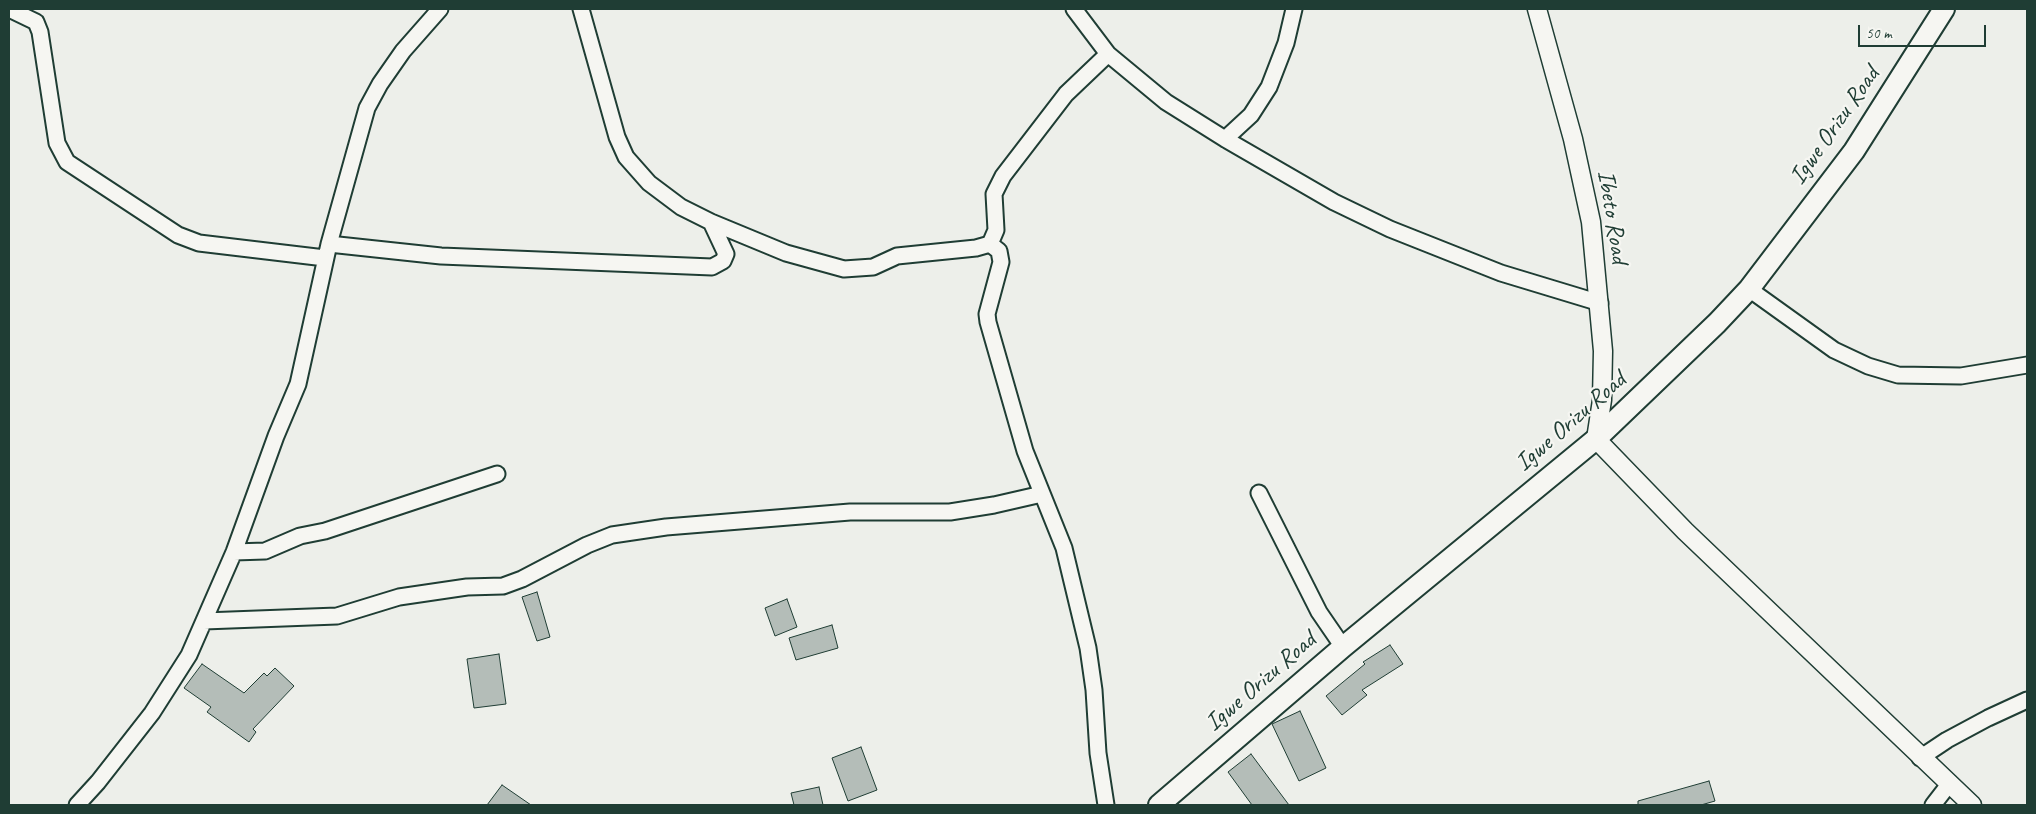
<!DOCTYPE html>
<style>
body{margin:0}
#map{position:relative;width:2036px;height:814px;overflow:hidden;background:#edefea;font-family:Caveat,sans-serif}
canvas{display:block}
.frame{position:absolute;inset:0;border:10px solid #1f3d34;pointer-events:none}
.scale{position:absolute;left:1858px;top:25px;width:128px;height:22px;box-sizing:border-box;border:2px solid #1f3d34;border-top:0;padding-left:6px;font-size:15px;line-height:18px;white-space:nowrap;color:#1f3d34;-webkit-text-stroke:4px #f6f6f2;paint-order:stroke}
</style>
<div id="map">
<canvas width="2036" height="814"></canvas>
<div class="frame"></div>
<div class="scale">50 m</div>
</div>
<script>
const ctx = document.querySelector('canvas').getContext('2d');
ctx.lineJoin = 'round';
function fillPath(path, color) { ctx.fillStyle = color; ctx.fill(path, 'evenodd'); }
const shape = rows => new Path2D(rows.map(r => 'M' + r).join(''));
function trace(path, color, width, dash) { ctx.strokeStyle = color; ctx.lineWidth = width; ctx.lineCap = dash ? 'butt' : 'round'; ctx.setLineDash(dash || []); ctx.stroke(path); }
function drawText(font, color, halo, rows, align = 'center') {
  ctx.font = font + ' Caveat,sans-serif'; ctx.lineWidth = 4.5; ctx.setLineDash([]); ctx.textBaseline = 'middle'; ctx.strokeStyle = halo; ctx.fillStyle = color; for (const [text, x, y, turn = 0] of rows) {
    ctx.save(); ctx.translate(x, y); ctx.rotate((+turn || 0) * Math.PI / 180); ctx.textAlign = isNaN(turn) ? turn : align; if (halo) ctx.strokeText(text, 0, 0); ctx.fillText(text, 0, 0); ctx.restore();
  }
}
const building = shape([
 [537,592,550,637,537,641,522,597,537,592],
 [787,599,797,627,775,636,765,608,787,599],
 [832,625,838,648,796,660,789,638,832,625],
 [1390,645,1403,664,1362,690,1367,695,1342,715,1326,696,1365,664,1363,662,1390,645],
 [499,654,506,704,474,708,467,659,499,654],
 [202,664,244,693,264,673,267,676,275,668,294,686,253,729,256,732,249,742,207,712,211,707,184,688,202,664],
 [1300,711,1326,768,1299,781,1272,724,1300,711],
 [861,747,877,790,848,801,832,758,861,747],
 [1251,754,1277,789,1289,805,1252,805,1228,772,1251,754],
 [1709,781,1715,801,1701,805,1638,805,1638,801,1709,781],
 [502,785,531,805,487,805,502,785],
 [819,787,823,805,794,805,791,793,819,787]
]);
const minor = shape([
 [9,9,36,22,40,32,57,143,67,162,178,235,199,243,325,258],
 [581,9,617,137,626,157,649,183,681,207,711,222,786,253,844,269,873,267,897,256,976,248,990,244],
 [1074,9,1108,54,1166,102,1225,139,1334,202,1390,229,1501,273,1600,303],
 [1225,139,1251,115,1269,87,1286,43,1294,9],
 [329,244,441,256,712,267,723,261,726,254,711,222],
 [990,244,999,251,1001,262,987,314,988,322,1025,451,1064,548,1088,648,1094,690,1098,753,1106,805],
 [990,244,996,230,994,194,1003,176,1066,94,1108,54],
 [1749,289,1834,350,1868,366,1898,375,1961,376,2027,365],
 [1259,493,1319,612,1343,647],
 [234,552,265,551,300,536,325,531,497,474],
 [204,621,337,616,399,597,467,587,503,586,522,579,587,545,612,535,666,527,850,512,950,512,994,505,1042,494],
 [1920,758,1947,740,1988,718,2027,700],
 [77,805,98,782,152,713,189,655,234,552,276,436,298,384,329,244,367,108,380,84,403,51,440,9],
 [1933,805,1950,783]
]);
const tertiary = shape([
 [1537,9,1573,139,1591,222,1603,351,1602,400,1596,439,1685,531,1972,805]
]);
const secondary = shape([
 [1159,805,1343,647,1596,439,1717,323,1749,289,1854,151,1944,9]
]);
const streetNames = [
 ["Igwe Orizu Road",1835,126,-55],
 ["Ibeto Road",1612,217,81],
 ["Igwe Orizu Road",1571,422,-41],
 ["Igwe Orizu Road",1261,682,-41]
];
fillPath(building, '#b4bdb8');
trace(building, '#1f3d34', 1);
trace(minor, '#1f3d34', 19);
trace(tertiary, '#1f3d34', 21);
trace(secondary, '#1f3d34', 24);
trace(minor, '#f6f6f2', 15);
trace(tertiary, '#f6f6f2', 18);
trace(secondary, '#f6f6f2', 20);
drawText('25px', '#1f3d34', '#f6f6f2', streetNames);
</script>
